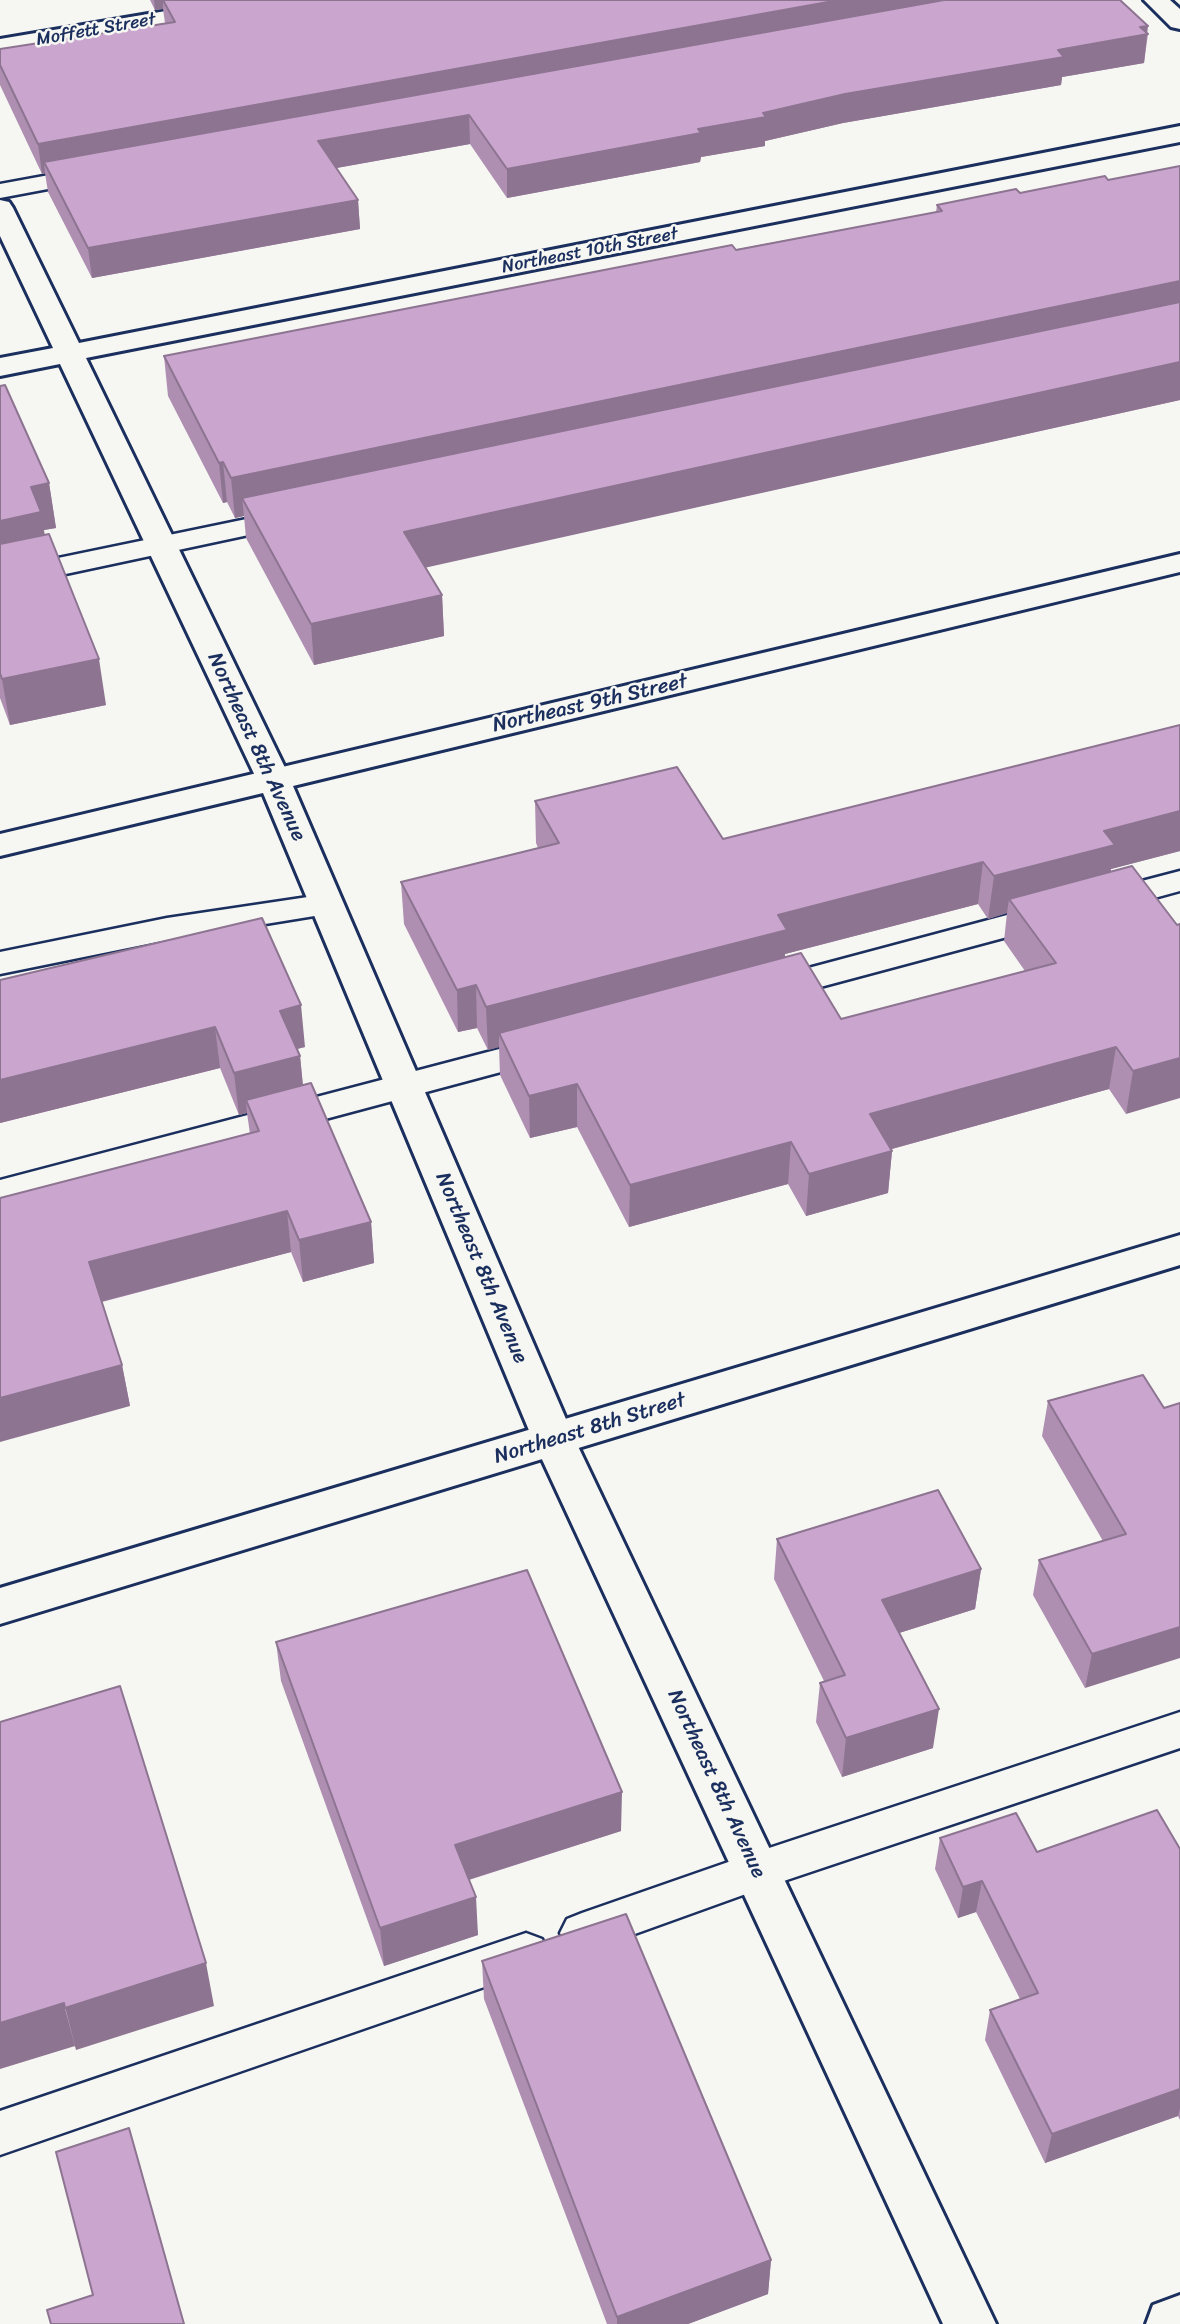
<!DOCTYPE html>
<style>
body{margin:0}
canvas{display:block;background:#f6f6f2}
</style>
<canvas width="1180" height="2324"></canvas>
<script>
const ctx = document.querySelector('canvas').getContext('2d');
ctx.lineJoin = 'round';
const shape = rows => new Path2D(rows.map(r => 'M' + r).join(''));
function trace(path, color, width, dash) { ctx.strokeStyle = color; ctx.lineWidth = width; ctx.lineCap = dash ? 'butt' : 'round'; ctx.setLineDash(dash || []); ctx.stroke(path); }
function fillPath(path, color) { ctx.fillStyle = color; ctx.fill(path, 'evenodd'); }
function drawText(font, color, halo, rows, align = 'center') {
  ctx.font = font + ' Sriracha,sans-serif'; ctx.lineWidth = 5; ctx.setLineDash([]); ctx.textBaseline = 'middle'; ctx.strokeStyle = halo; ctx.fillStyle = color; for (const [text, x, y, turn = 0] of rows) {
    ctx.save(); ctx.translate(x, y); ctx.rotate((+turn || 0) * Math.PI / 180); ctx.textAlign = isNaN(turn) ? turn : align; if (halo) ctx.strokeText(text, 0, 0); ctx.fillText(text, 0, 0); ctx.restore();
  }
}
const lane = shape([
 [93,167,101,169,105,174,101,179,0,198,0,184,93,167],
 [290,510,300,512,304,518,300,524,0,588,0,570,290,510],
 [1180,871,1180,891,1103,912,1092,908,1087,901,1092,894,1180,871],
 [328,894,339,898,344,905,339,912,167,940,0,974,0,952,167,918,328,894],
 [1052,903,1063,906,1068,914,1063,922,768,1001,756,998,751,990,756,982,1052,903],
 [545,1037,557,1041,562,1049,557,1057,0,1206,0,1180,545,1037],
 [1180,1712,1180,1748,757,1890,582,1953,567,1947,560,1933,567,1919,582,1913,757,1852,1180,1712],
 [526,1933,542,1939,548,1953,542,1967,0,2155,0,2111,526,1933]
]);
const street = shape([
 [1144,0,1170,0,1180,9,1180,29,1171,27,1144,0],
 [1180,126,1180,142,86,358,291,780,286,788,274,791,262,788,257,780,60,364,0,376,0,358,53,348,0,236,0,200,9,202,13,208,79,343,1180,126],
 [1180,1235,1180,1265,0,1624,0,1588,1180,1235],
 [1180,2295,1180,2324,1146,2324,1153,2305,1180,2295]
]);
const secondary = shape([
 [231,0,286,0,283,5,274,7,0,53,0,39,231,0],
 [1180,554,1180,572,293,786,575,1440,996,2324,943,2324,533,1440,263,793,0,856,0,834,1180,554]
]);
const wall = shape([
 [150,0,1120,0,1148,34,1144,63,1062,77,1061,85,843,123,765,141,765,146,701,157,700,162,507,198,470,144,336,168,358,200,360,229,92,278,48,192,45,173,42,174,0,85,0,49,165,23,163,9,155,10],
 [1180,166,1180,400,425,567,442,595,444,636,314,665,246,538,244,516,235,518,227,502,223,503,168,396,164,356,936,212,937,205,1108,180],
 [0,386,49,483,56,528,44,530,44,535,106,705,10,725,0,698],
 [1180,725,1180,851,1111,869,1111,872,1177,925,1126,1114,1109,1089,892,1149,892,1151,888,1193,806,1216,788,1184,629,1227,577,1127,530,1138,500,1075,499,1047,488,1050,477,1028,458,1032,404,924,401,882,538,848,536,843,535,801,723,839],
 [978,904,988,919,1007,913,1004,941,1025,971,841,1019,785,958,785,954],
 [0,980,305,1047,297,1049,300,1056,303,1085,371,1222,374,1263,303,1282,291,1252,102,1302,122,1365,130,1406,0,1198,250,1134,247,1113,239,1115,220,1068,0,1123],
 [1048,1401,1164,1408,1085,1688,1033,1595,1039,1560,1103,1541,1042,1436],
 [777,1539,981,1569,975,1609,899,1633,933,1748,842,1777,816,1722,820,1683,824,1681,774,1579],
 [276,1642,621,1831,469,1880,478,1935,384,1966,281,1681],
 [940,1838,1037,1852,1180,1849,1180,2120,1178,2116,1045,2163,985,2040,990,2010,1020,1999,976,1912,958,1918,935,1869],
 [482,1961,771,2260,768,2294,688,2324,607,2324,484,1999]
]);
const shadedWall = shape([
 [154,0,163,0,163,9,155,10],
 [839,0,992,0,44,162,45,173,42,174,38,144],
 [1148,26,1144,63,1062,77,1061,85,843,123,765,141,765,146,701,157,700,162,507,198,507,169,698,129,845,94,1058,50,1140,27],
 [469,115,470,144,320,171,318,141],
 [358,200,360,229,92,278,88,248],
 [1180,281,1180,315,242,498,244,516,235,518,231,478],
 [1180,362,1180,400,406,572,404,532],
 [223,462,227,502,223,503,219,463],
 [49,483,56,528,44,530,48,557,0,568,0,521,31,487],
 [442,595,444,636,314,665,311,624],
 [99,659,106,705,10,725,2,679],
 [1180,811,1180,851,1111,869,1108,887,1009,899,1007,913,988,919,994,876,1104,831],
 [983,862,978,904,785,954,784,972,499,1033,499,1047,488,1050,486,1007,778,915],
 [476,985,477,1028,458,1032,457,990],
 [301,1005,305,1047,284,1052,280,1011],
 [215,1027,220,1068,0,1123,0,1080],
 [1116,1047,1109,1089,866,1156,870,1114],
 [300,1056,304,1098,246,1100,247,1113,239,1115,234,1073],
 [1180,1058,1180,1098,1126,1114,1133,1071],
 [577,1084,577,1127,530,1138,529,1096],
 [791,1142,788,1184,629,1227,630,1185],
 [892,1151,888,1193,806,1216,809,1174],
 [287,1211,291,1252,96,1303,89,1262],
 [371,1222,374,1263,303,1282,299,1240],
 [122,1365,130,1406,0,1442,0,1398],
 [981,1569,975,1609,877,1640,882,1600],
 [1180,1627,1180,1658,1085,1688,1092,1654],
 [939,1709,933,1748,842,1777,846,1738],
 [622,1792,621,1831,458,1883,455,1845],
 [982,1881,976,1912,958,1918,963,1887],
 [476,1897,478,1935,384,1966,380,1928],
 [206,1963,214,2006,76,2050,65,2008],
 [64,2003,75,2046,0,2069,0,2023],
 [1180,2089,1180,2108,1178,2116,1045,2163,1052,2134],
 [771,2260,768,2294,688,2324,617,2324,617,2317]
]);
const building = shape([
 [163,0,839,0,38,144,0,65,0,49,175,22,163,0],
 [944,0,1120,0,1148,26,1140,27,1148,34,1058,50,1064,57,845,94,763,113,766,117,698,129,701,133,507,169,469,115,318,141,358,200,88,248,44,162,944,0],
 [1180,166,1180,281,231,478,223,462,219,463,164,356,732,245,736,250,942,211,937,205,1016,189,1020,193,1105,176,1108,180,1180,166],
 [1180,302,1180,362,404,532,442,595,311,624,242,498,1180,302],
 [5,385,49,483,31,487,41,512,0,521,0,386,5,385],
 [49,534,99,659,2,679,0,673,0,544,49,534],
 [1180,725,1180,811,1104,831,1115,845,994,876,983,862,778,915,787,930,486,1007,476,985,457,990,401,882,559,843,535,801,677,767,723,839,1180,725],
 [1132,866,1177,925,1180,924,1180,1058,1133,1071,1116,1047,870,1114,892,1151,809,1174,791,1142,630,1185,577,1084,529,1096,499,1033,801,953,841,1019,1056,963,1009,899,1132,866],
 [262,918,301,1005,280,1011,300,1056,234,1073,215,1027,0,1080,0,980,262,918],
 [311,1083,371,1222,299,1240,287,1211,89,1262,122,1365,0,1398,0,1198,259,1131,246,1100,311,1083],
 [1143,1375,1164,1408,1180,1403,1180,1627,1092,1654,1039,1560,1126,1534,1048,1401,1143,1375],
 [938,1490,981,1569,882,1600,939,1709,846,1738,820,1683,845,1675,777,1539,938,1490],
 [527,1570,622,1792,455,1845,476,1897,380,1928,276,1642,527,1570],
 [120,1686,206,1963,65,2008,64,2003,0,2023,0,1722,120,1686],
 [1157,1810,1180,1849,1180,2089,1052,2134,990,2010,1038,1993,982,1881,963,1887,940,1838,1016,1813,1037,1852,1157,1810],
 [626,1914,771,2260,617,2317,482,1961,626,1914],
 [129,2128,184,2324,51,2324,47,2310,93,2295,56,2152,129,2128]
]);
const farStreetnames = [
 ["Moffett Street",96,30,-10],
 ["Northeast 10th Street",590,251,-11]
];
const streetNames = [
 ["Northeast 9th Street",590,704,-13],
 ["Northeast 8th Avenue",256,747,65],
 ["Northeast 8th Avenue",481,1268,67],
 ["Northeast 8th Street",590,1429,-17],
 ["Northeast 8th Avenue",716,1784,65]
];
trace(lane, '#1b2f5e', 5);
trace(street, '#1b2f5e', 6);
trace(secondary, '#1b2f5e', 6);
fillPath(lane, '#f6f6f2');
fillPath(street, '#f6f6f2');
fillPath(secondary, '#f6f6f2');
fillPath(wall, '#ae8fb2');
fillPath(shadedWall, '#8d7491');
fillPath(building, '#caa6cf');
trace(building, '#8d7491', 2);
drawText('18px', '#1b2f5e', '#f6f6f2', farStreetnames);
drawText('21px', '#1b2f5e', '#f6f6f2', streetNames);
</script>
